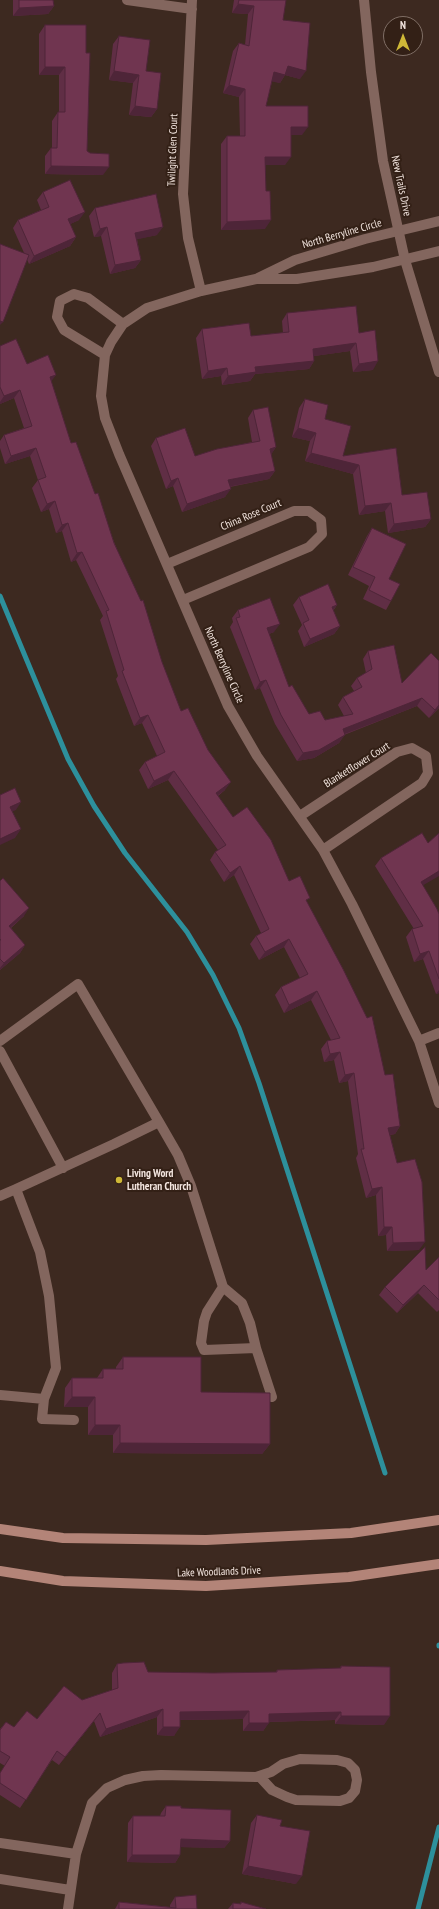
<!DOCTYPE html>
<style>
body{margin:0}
#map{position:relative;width:439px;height:1909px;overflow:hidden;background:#3d2920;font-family:"PT Sans Narrow",sans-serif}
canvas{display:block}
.north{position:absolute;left:383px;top:16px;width:40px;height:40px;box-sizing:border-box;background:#332016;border:1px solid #806f66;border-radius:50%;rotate:0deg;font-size:11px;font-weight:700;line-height:16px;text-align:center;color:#f3e5df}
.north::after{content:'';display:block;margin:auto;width:14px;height:18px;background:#cfb837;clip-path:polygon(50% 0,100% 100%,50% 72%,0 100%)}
</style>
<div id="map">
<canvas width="439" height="1909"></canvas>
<div class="north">N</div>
</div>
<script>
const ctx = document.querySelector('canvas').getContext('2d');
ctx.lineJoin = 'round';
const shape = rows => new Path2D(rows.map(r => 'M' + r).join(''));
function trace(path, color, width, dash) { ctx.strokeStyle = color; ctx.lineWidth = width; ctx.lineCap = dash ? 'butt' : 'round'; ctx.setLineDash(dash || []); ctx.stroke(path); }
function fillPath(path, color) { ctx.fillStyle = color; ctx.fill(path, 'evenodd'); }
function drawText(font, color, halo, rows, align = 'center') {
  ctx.font = font + ' "PT Sans Narrow",sans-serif'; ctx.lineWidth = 4; ctx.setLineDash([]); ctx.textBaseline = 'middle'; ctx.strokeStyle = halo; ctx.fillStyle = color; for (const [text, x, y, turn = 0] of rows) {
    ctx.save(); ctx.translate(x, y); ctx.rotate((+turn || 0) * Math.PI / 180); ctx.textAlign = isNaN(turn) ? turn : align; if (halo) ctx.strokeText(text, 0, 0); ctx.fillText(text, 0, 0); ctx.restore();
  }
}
const stream = shape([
 [0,596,68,759,94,806,125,853,187,932,213,975,239,1028,259,1083,385,1473],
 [439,1645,439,1646],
 [418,1909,439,1827]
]);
const service = shape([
 [0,1041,78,984,159,1122,114,1144,16,1189],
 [0,1051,63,1168],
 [159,1122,178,1155,191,1186,223,1287,207,1312,204,1321,201,1343,204,1350,256,1348,250,1323,242,1303,223,1287],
 [0,1196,16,1189,40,1252,49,1296,56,1368,44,1399,0,1395],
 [256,1348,272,1397],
 [44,1399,42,1419,74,1420]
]);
const minor = shape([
 [127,0,192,9],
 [192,0,183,194,188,238,201,291],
 [439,251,373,267,297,279,256,279,201,291,147,308,123,324,111,342,105,355,101,396,105,418,119,454,228,706,257,756,323,850,352,904,419,1041,439,1103],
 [258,278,295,260,365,239,439,221],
 [105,355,64,330,57,317,60,301,74,294,88,298,123,324],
 [167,564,294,511,309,511,321,520,322,534,309,547,183,600],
 [300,816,397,752,412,748,426,756,428,773,422,783,323,850],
 [419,1041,439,1033],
 [0,1843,76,1854],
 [0,1879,70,1890],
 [68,1909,76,1854,92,1803,107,1788,125,1780,143,1776,161,1775,256,1777,260,1777,272,1790,287,1797,296,1800,340,1801,349,1798,355,1791,357,1780,355,1770,348,1763,337,1760,300,1759,283,1764,271,1772,256,1777]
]);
const tertiary = shape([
 [364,0,371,72,383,161,405,260,439,372]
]);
const secondary = shape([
 [0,1529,63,1538,206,1540,351,1533,439,1520],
 [0,1571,63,1581,206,1586,349,1577,439,1564]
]);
const wall = shape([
 [13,0,53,0,54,6,48,14,13,16],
 [234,0,286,0,283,20,300,79,285,75,280,83,272,81,266,106,302,135,291,135,285,165,265,165,265,229,221,230,221,144,227,136,240,136,239,97,223,93,233,51,239,43,245,45,248,14,232,13],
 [45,25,86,53,87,151,103,175,45,174,45,156,51,148,52,148,52,121,58,112,59,112,59,75,39,75,39,34],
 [119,36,146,71,157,109,151,117,129,115,133,83,109,80,113,44],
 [43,192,79,220,70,224,76,237,70,246,29,264,13,228,18,220,41,210,37,200],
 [95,208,157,235,137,239,141,260,135,268,110,274,101,236,94,237,89,216],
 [287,313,359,333,373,370,353,372,350,351,314,356,314,361,309,369,255,374,250,381,222,385,221,376,202,379,196,338,202,329,251,336,283,333,282,321],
 [0,346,51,382,71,443,95,494,181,711,225,790,218,796,233,817,307,902,385,1075,400,1126,395,1134,390,1135,419,1250,387,1251,386,1235,378,1236,376,1195,366,1198,356,1158,358,1154,348,1081,339,1083,334,1060,324,1062,321,1049,327,1041,331,1040,311,1000,284,1013,275,995,281,987,300,978,284,947,259,960,250,944,256,936,261,933,234,875,224,882,210,860,215,852,218,850,168,780,148,789,139,770,145,762,157,756,142,723,134,726,116,679,118,676,100,620,103,616,76,560,71,562,62,531,56,533,49,509,41,512,32,488,38,480,30,456,5,464,0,448,0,441,4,435,24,428,14,398,0,404],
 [305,399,325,419,343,456,396,448,402,495,431,519,425,527,388,533,385,511,359,515,353,474,305,461,310,441,292,437,299,408],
 [253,410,276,447,271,454,275,471,269,479,230,487,225,497,182,512,173,486,166,489,151,446,156,438,195,456,252,442,248,418],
 [372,528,389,579,391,601,386,610,363,599,369,586,348,575,367,536],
 [299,597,337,605,333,611,340,626,334,634,304,647,298,631,302,625,293,605],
 [238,610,274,632,269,634,289,687,309,714,325,720,344,716,338,705,343,697,354,691,351,686,357,678,366,673,363,659,368,651,402,683,439,661,439,708,429,718,417,706,344,735,339,743,314,758,297,761,275,724,260,688,255,690,230,627,233,622,232,618],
 [428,843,423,886,439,914,439,993,436,994,423,959,414,962,406,937,412,929,414,929,375,866,381,858],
 [0,881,24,916,11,928,25,945,20,953,0,970],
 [439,1257,439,1310,437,1312,418,1293,397,1313,379,1295,385,1287,426,1270],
 [123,1357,201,1392,270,1444,262,1454,113,1453,113,1435,88,1435,88,1407,64,1407,65,1388,72,1378,97,1378,103,1369,116,1369,116,1367],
 [117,1664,148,1672,213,1673,276,1672,277,1670,340,1668,341,1666,384,1725,335,1724,335,1720,269,1722,263,1731,243,1731,243,1719,180,1720,174,1736,157,1735,157,1717,100,1737,94,1721,59,1765,52,1760,20,1808,0,1795,0,1773,5,1766,0,1763,0,1729,6,1722,14,1727,37,1719,82,1700,112,1690,112,1673],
 [166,1806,181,1808,230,1841,224,1848,180,1847,180,1855,175,1863,127,1862,128,1823,133,1816,160,1816,161,1813],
 [257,1815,280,1826,296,1884,242,1874,251,1823],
 [175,1897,197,1909,115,1909,119,1902,170,1907,170,1905],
 [241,1902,266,1909,228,1909,233,1903,240,1904]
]);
const shadedWall = shape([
 [238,4,254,6,248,14,232,13],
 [54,6,48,14,13,16,19,8],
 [288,66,306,71,300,79,285,75,280,83,269,81,274,72],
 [45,67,65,67,59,75,39,75],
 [114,71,139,75,133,83,109,80],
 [229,85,245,89,239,97,223,93],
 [135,106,157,109,151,117,129,115],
 [291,127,308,127,302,135,285,135],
 [265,157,291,157,285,165,259,165],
 [51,166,109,167,103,175,45,174],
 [85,212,79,220,62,228,68,219],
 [271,220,265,229,221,230,227,222],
 [107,227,101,236,94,237,100,229],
 [163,227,157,235,130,241,135,233],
 [76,237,70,246,29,264,34,256],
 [141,260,135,268,110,274,115,265],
 [0,321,3,322,0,325],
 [356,343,350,351,307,357,313,349],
 [314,361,309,369,255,374,250,381,222,385,228,376,255,367],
 [378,361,373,370,353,372,359,364],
 [227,368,221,376,202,379,208,371],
 [56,375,50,383,50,377],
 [20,390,14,398,0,404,0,402,4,396],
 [298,428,316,433,310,441,292,437],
 [276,447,271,455,270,449],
 [36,448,30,456,5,464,11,456],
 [311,453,359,465,353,474,305,461],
 [275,471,269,479,222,488,228,480],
 [178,478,173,486,166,489,171,481],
 [231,489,225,497,182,512,187,504],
 [55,501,49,509,41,512,47,504],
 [391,503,385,511,359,515,365,506],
 [431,519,425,527,388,533,394,524],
 [68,523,62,531,56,533,62,525],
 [82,552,76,560,71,562,77,553],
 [337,605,331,613,332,607],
 [280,624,274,632,261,637,267,628],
 [340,626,334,634,304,647,310,639],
 [266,680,260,688,255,690,260,682],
 [422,698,417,706,337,737,343,729],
 [439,705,439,708,429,718,435,710],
 [148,715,142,723,134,726,140,718],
 [345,735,339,743,314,758,297,761,303,753],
 [174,771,168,780,148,789,154,781],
 [231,782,225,790,210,801,216,793],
 [21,802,16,810,4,815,10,807],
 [21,829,15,838,0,845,0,839],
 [240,866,234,875,224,882,230,873],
 [439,871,439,876,415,890,421,882],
 [29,908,24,916,3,934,9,926],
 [289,939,284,947,259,960,265,952],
 [25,945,20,953,0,970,0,968,4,963],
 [429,951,423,959,414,962,420,954],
 [439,990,439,993,436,994],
 [317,991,311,1000,284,1013,289,1005],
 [340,1052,334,1060,324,1062,330,1054],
 [354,1073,348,1081,339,1083,345,1075],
 [400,1126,395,1134,382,1136,388,1128],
 [382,1187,376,1195,366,1198,372,1189],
 [384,1227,392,1227,386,1235,378,1236],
 [425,1242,419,1250,387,1251,393,1243],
 [424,1285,418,1293,397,1313,403,1305],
 [72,1397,95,1397,88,1407,64,1407],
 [95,1425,120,1425,113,1435,88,1435],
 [120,1443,270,1444,262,1454,113,1453],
 [163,1709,157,1717,100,1737,106,1729],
 [249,1711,243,1719,174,1720,180,1712],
 [341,1712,335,1720,263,1722,269,1714],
 [100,1713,94,1721,59,1765,65,1757],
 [341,1716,390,1716,384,1725,335,1724],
 [249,1723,269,1723,263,1731,243,1731],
 [163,1727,180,1727,174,1736,157,1735],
 [181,1839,230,1841,224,1848,175,1847],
 [132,1855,180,1855,175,1863,127,1862],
 [248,1866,302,1876,296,1884,242,1874]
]);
const building = shape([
 [19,0,53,0,54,6,19,8,19,0],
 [239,0,286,0,283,20,310,23,306,71,288,66,285,75,274,72,266,106,308,106,308,127,291,127,291,157,265,157,266,191,270,191,271,220,227,222,227,136,245,136,245,89,229,85,239,43,249,46,254,6,238,4,239,0],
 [45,25,86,25,86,53,90,53,87,151,90,153,109,154,109,167,51,166,51,148,57,148,58,112,65,112,65,67,45,67,45,25],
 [119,36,150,40,146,71,161,73,157,109,135,106,139,75,114,71,119,36],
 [70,180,85,212,68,219,76,237,34,256,18,220,49,207,43,192,70,180],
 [156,194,163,227,135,233,141,260,115,265,107,227,100,229,95,208,156,194],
 [0,244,29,255,3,322,0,321,0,244],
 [356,306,359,333,375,330,378,361,359,364,356,343,313,349,314,361,255,367,256,372,228,376,227,368,208,371,202,329,249,323,251,336,289,332,287,313,356,306],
 [16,339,27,364,48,355,56,375,50,377,71,443,76,442,95,494,98,493,114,543,141,601,143,600,162,662,181,711,188,708,208,750,231,782,216,793,233,817,247,807,271,840,289,881,300,876,310,898,306,900,343,969,367,1018,372,1016,385,1075,393,1074,400,1126,388,1128,397,1163,415,1159,422,1182,425,1242,393,1243,392,1227,384,1227,382,1187,372,1189,361,1149,364,1149,354,1073,345,1075,340,1052,330,1054,327,1041,340,1038,317,991,289,1005,281,987,308,974,289,939,265,952,256,936,269,929,240,866,230,873,215,852,226,845,174,771,154,781,145,762,165,752,148,715,140,718,122,671,124,670,106,611,109,610,82,552,77,553,68,523,62,525,55,501,47,504,38,480,46,477,36,448,11,456,4,435,32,426,20,390,4,396,0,387,0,346,16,339],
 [305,399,328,405,325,419,351,426,343,456,396,448,402,495,427,492,431,519,394,524,391,503,365,506,359,465,311,453,316,433,298,428,305,399],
 [268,407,276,447,270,449,275,471,228,480,231,489,187,504,178,478,171,481,156,438,185,428,195,456,217,449,260,441,253,410,268,407],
 [372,528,406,544,389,579,400,584,391,601,369,590,375,577,353,567,372,528],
 [328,584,337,605,332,607,340,626,310,639,303,623,309,620,299,597,328,584],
 [270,598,280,624,267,628,289,687,292,685,309,714,320,711,325,720,353,714,343,697,362,687,357,678,372,669,368,651,394,645,402,683,431,653,439,661,439,705,435,710,422,698,343,729,345,735,319,750,303,753,281,715,266,680,260,682,236,618,240,617,238,610,270,598],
 [15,788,21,802,10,807,21,829,0,839,0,795,15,788],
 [422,833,428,843,439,833,439,871,421,882,437,909,439,914,439,979,429,951,420,954,412,929,423,926,381,858,422,833],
 [3,878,29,908,9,926,25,945,4,963,0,959,0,940,1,940,0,939,0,881,3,878],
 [425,1247,426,1270,439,1257,439,1300,424,1285,403,1305,385,1287,425,1247],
 [123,1357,201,1357,201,1392,270,1393,270,1444,120,1443,120,1425,95,1425,95,1397,72,1397,72,1378,103,1378,103,1369,123,1369,123,1357],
 [144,1662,148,1672,213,1673,277,1672,277,1670,341,1668,341,1666,390,1667,390,1716,341,1716,341,1712,269,1714,269,1723,249,1723,249,1711,180,1712,180,1727,163,1727,163,1709,106,1729,100,1713,65,1757,57,1751,26,1800,0,1783,0,1773,10,1757,0,1751,0,1730,6,1722,14,1727,27,1711,37,1719,64,1686,82,1700,118,1688,117,1664,123,1663,144,1662],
 [166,1806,181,1806,181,1808,231,1810,230,1841,181,1839,180,1855,132,1855,133,1816,165,1816,166,1806],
 [257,1815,282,1820,280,1826,310,1831,302,1876,248,1866,257,1815],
 [196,1895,197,1909,119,1909,119,1902,176,1908,175,1897,196,1895],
 [241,1902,266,1909,233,1909,233,1903,241,1904,241,1902]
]);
const markers = [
 [119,1180,4,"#cfb837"]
];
const streetNames = [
 ["Twilight Glen Court",173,150,-88],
 ["New Trails Drive",401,186,78],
 ["North Berryline Circle",342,234,-16],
 ["China Rose Court",251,515,-23],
 ["North Berryline Circle",224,665,66],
 ["Blanketflower Court",357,765,-32],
 ["Lake Woodlands Drive",219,1572,-2]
];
const poiNames = [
 ["Living Word",127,1174],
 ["Lutheran Church",127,1187]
];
trace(stream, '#2d909c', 5);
trace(service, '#83665e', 10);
trace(minor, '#83665e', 10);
trace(tertiary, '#83665e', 10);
trace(secondary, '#b38478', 10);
fillPath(wall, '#602e45');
fillPath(shadedWall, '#4e2538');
fillPath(building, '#703550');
trace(building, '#4e2538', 1);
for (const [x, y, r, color] of markers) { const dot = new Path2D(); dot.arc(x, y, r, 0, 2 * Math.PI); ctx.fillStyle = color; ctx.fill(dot); trace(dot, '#332016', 1.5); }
drawText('11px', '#f3e5df', '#332016', streetNames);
drawText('bold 11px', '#f3e5df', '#332016', poiNames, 'left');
</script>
